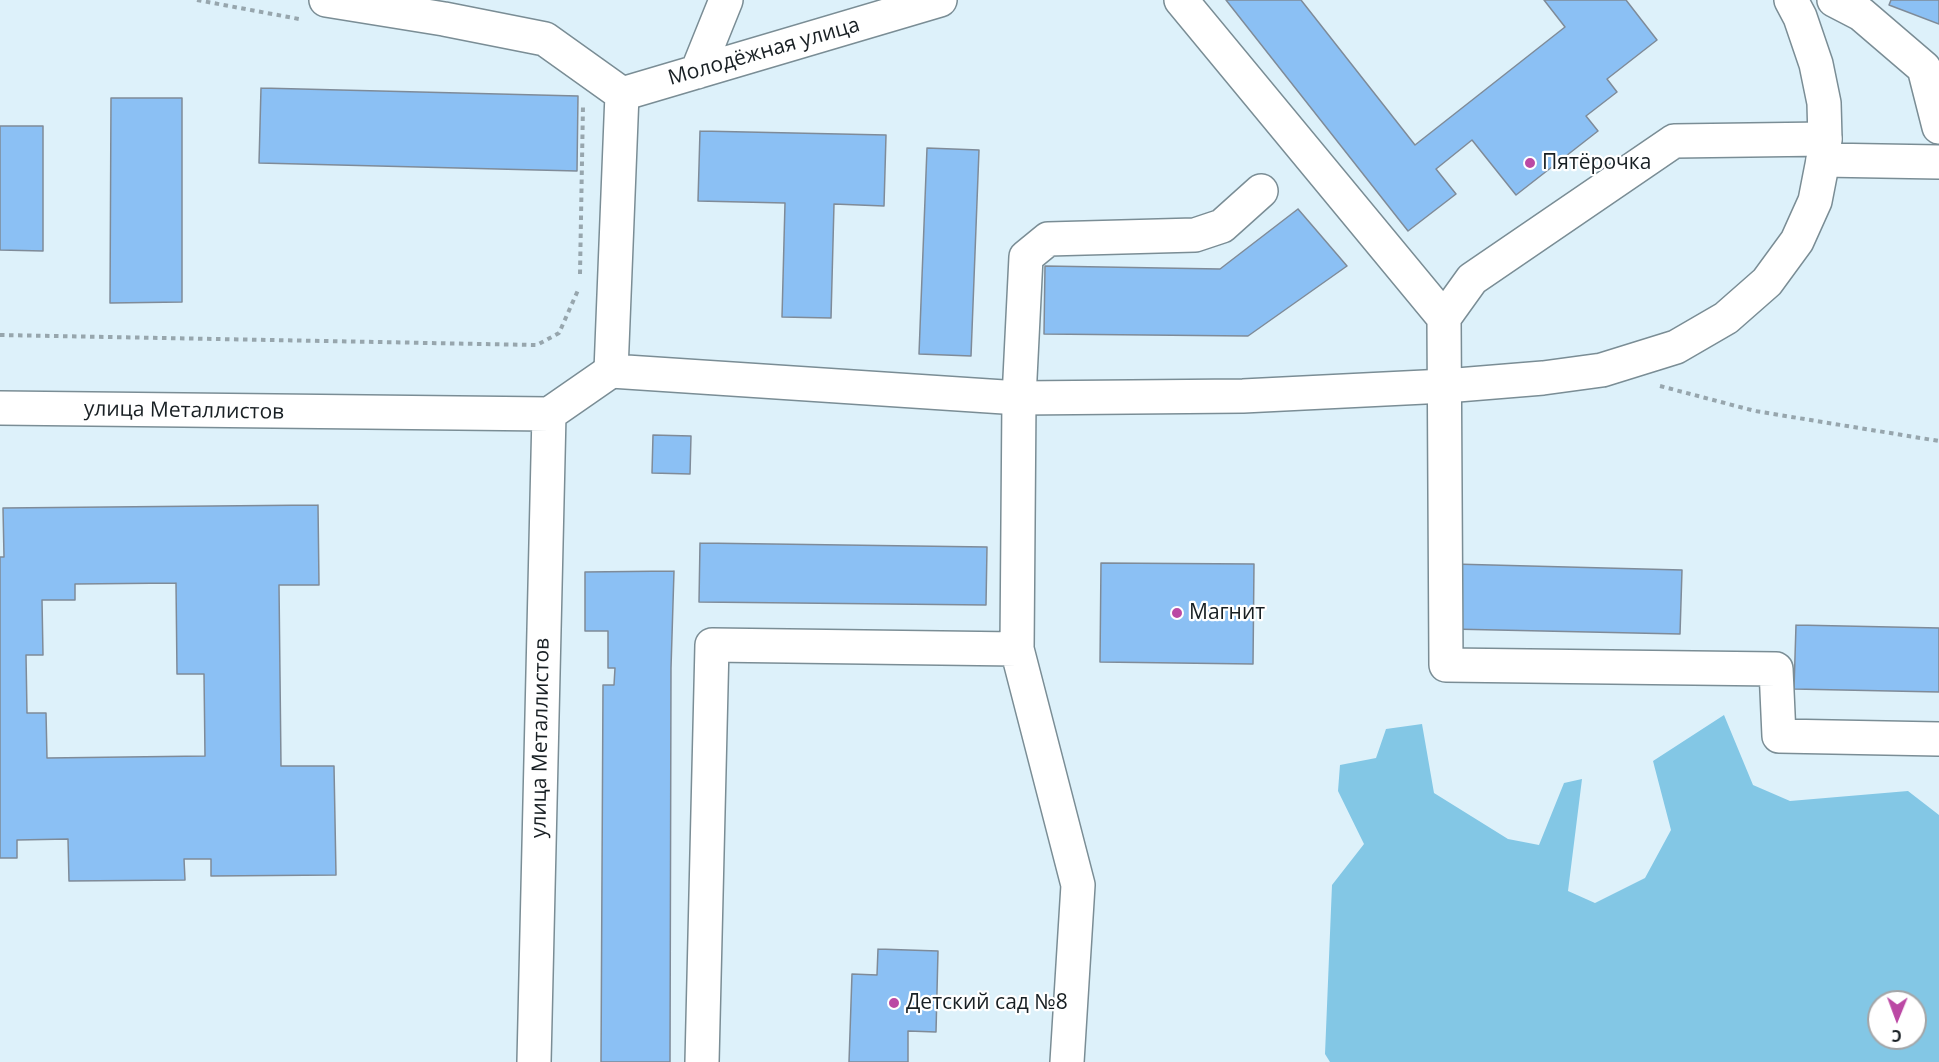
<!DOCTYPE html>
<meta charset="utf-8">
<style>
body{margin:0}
#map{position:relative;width:1939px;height:1062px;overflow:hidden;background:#ddf1fa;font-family:"Open Sans",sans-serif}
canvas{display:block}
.north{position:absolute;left:1867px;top:990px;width:60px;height:60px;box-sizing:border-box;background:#fff;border:2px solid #a3a5a7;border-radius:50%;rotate:181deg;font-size:16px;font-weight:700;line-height:24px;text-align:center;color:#181f23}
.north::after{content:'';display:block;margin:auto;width:21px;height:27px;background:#bb49a4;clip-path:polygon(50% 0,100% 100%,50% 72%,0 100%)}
</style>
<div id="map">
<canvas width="1939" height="1062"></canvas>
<div class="north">С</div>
</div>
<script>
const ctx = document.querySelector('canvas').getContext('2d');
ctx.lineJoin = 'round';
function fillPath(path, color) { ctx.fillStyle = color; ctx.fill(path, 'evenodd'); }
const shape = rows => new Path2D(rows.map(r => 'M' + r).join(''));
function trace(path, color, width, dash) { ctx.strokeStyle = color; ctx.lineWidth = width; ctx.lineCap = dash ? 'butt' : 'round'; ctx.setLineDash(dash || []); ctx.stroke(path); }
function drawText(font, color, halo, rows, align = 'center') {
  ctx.font = font + ' "Open Sans",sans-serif'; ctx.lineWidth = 4.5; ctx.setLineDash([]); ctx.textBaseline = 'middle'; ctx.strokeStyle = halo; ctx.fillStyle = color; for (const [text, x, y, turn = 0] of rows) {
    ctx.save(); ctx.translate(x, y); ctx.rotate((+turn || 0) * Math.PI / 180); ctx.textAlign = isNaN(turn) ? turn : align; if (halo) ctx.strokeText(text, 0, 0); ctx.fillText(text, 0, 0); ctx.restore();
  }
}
const green = shape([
 [1724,715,1753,785,1790,801,1908,791,1939,815,1939,1062,1330,1062,1325,1054,1332,885,1364,844,1338,791,1340,765,1376,758,1386,729,1422,724,1434,793,1508,839,1539,845,1564,783,1582,779,1568,891,1595,903,1645,878,1671,830,1653,761],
 [1879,1002,1915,1002,1915,1038,1879,1038]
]);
const building = shape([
 [1226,0,1301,0,1415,145,1565,27,1544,0,1626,0,1657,40,1607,79,1617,92,1586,116,1598,131,1516,195,1472,140,1436,169,1456,194,1408,231,1226,0],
 [1891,0,1939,0,1939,24,1889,5,1891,0],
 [261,88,578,96,577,171,259,163,261,88],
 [111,98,182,98,182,302,110,303,111,98],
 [0,126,43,126,43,251,0,250,0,126],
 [700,131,886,135,884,206,834,204,831,318,782,317,785,203,698,201,700,131],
 [927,148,979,150,971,356,919,354,927,148],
 [1298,209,1347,266,1248,336,1044,334,1045,266,1220,269,1298,209],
 [653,435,691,436,690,474,652,473,653,435],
 [318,505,319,585,279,585,281,766,334,766,336,875,211,876,211,859,184,859,185,880,69,881,68,839,17,840,17,858,0,858,0,557,4,557,3,508,318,505],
 [176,583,177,674,204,674,205,756,47,758,46,713,27,713,26,655,43,655,42,600,75,600,75,584,176,583],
 [700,543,987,547,986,605,699,602,700,543],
 [1101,563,1254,564,1253,664,1100,662,1101,563],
 [1453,564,1682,570,1680,634,1451,629,1453,564],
 [674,571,671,668,670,1062,601,1062,603,685,614,685,615,668,608,668,608,631,585,631,585,572,674,571],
 [1796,625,1939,628,1939,692,1794,689,1796,625],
 [878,949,938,951,936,1032,908,1031,908,1062,849,1062,852,974,877,975,878,949]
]);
const path = shape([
 [197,0,299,19],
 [580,274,583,105],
 [0,335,537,345,559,333,579,288],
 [1660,386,1755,411,1939,441]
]);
const minor = shape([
 [1181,0,1444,318,1446,665,1776,669,1779,736,1939,739],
 [1834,0,1861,14,1924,68,1939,127],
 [697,72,726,0],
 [622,94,940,0],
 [1823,160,1939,162],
 [1444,318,1472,279,1674,141,1825,139],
 [0,408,549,414,611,371],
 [534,1062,549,414],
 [702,1062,712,645,1017,649],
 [1067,1062,1078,885,1017,649,1019,398,1026,257,1048,239,1195,235,1222,226,1261,191]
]);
const major = shape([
 [326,0,444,19,545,39,622,94,611,371,1019,398,1243,396,1445,386,1543,378,1602,370,1676,347,1726,318,1767,282,1797,241,1815,201,1823,160,1825,139,1824,103,1816,64,1800,17,1791,0]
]);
const markers = [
 [1530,163,6,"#bb49a4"],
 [1177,613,6,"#bb49a4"],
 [894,1003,6,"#bb49a4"]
];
const streetNames = [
 ["Молодёжная улица",764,52,-16],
 ["улица Металлистов",184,411,1],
 ["улица Металлистов",541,738,-89]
];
const poiNames = [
 ["Пятёрочка",1542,163],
 ["Магнит",1189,613],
 ["Детский сад №8",906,1003]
];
fillPath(green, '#83c7e5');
fillPath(building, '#8bc0f4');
trace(building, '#7f8b98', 1.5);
trace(minor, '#7a8d95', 36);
trace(major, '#7a8d95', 36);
trace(path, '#97a6ad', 4, [4.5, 4.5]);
trace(minor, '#fff', 33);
trace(major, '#fff', 33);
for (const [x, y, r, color] of markers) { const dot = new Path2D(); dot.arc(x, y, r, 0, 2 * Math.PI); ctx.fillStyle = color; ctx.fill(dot); trace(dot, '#fff', 2); }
drawText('21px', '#181f23', '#fff', streetNames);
drawText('21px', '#181f23', '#fff', poiNames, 'left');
</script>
